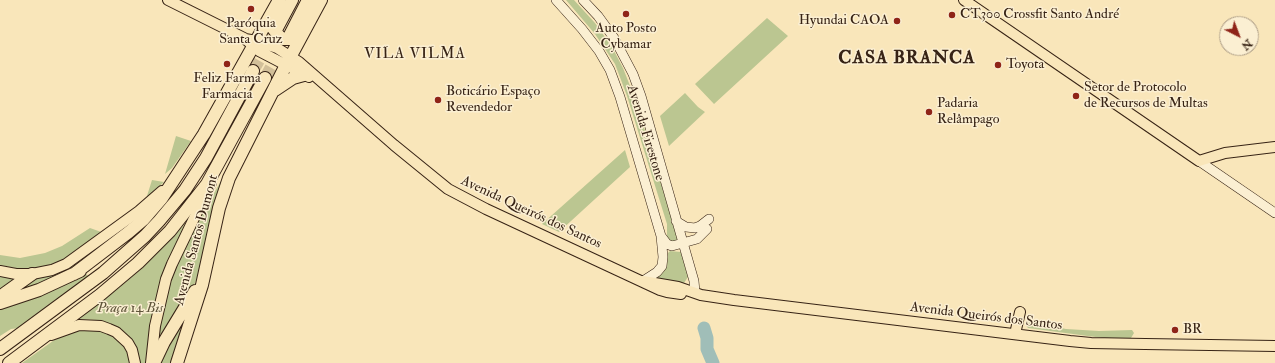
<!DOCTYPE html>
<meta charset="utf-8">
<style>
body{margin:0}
#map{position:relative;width:1275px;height:363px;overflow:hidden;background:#f9e6ba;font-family:"IM FELL Double Pica",serif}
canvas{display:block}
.north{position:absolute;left:1219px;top:16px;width:40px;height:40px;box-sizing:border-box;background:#fbefd2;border:1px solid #ad9d86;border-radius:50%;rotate:138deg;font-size:11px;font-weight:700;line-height:16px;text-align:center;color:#372315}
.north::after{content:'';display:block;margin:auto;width:14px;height:18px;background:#8f2418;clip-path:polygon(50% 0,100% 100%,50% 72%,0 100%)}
</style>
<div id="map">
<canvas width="1275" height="363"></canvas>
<div class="north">N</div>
</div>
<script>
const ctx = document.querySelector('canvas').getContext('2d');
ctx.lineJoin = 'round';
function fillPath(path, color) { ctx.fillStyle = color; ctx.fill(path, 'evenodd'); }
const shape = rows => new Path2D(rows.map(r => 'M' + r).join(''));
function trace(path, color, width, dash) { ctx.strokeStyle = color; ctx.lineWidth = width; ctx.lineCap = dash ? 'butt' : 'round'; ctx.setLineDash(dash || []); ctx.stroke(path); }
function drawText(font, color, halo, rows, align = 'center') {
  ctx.font = font + ' "IM FELL Double Pica",serif'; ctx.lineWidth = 3; ctx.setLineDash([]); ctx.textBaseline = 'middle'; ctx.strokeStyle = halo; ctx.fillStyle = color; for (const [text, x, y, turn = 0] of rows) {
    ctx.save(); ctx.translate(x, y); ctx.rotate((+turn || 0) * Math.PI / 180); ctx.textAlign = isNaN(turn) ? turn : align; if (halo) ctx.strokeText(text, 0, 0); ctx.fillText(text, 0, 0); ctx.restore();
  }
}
const green = shape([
 [566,0,574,0,595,23,612,47,623,68,636,101,678,239,678,241,673,244,667,238,667,224,627,96,615,64,595,34],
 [767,18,788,36,714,104,695,84],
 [685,93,698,107,705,112,669,146,660,116],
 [176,136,191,141,172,168,165,174],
 [625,150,630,167,559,232,542,224],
 [233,160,196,281,187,300,162,334,160,334,159,332,167,285,191,233],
 [152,180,164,182,146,199],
 [192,216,150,332,146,363,140,363,137,351,130,338,121,330,104,323,95,320,79,319,120,287,140,270,172,238],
 [90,228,104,233,75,254,55,264,32,269,20,269,0,265,0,255,20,258,45,253,62,246],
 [107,242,89,257,66,271,37,285,0,296,0,274,71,266,83,260],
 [670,251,681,252,688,277,684,283,656,279,663,272,667,266,668,253],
 [86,274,88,276,19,328,11,329,0,336,0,309,56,288],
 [193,298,172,363,157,363],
 [1028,321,1066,329,1099,331,1132,330,1134,333,1131,338,1103,338,1028,328,1025,324],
 [93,328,104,332,122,341,130,354,131,363,22,363,60,336,69,331]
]);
const river = shape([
 [704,328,707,338,707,349,713,363]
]);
const highwayTunnel = shape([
 [253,71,277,28],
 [265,78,281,49]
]);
const secondary = shape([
 [556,0,582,29,599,51,610,70,620,97,661,236,663,257,662,266,657,272,643,281],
 [583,0,598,16,614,38,633,74,641,96,694,281,695,292],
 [1199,161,1275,213],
 [676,221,686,227,695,228,700,226,709,219],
 [661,236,667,244,672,246,697,239,707,229]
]);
const primary = shape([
 [168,0,244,38,259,51,309,77],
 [964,0,1199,161,1225,153,1275,147],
 [245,39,257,41,277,48,299,62,394,145,448,189,486,209,660,290,667,292,681,294],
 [0,271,16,274,32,274,52,270,66,264,139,211,162,191],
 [643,281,678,287,701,295,734,300,1070,341,1091,343,1145,344,1275,346],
 [1015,334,1020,312],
 [51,335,79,325,101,326,109,329,116,332,128,343,132,350,135,363],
 [151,363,155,326,166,279,172,264,211,183]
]);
const highway = shape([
 [271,16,272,27,279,36,283,39,293,39,302,35],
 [277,28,292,0],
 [290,35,308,0],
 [275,90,293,78,304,75],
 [74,274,129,232,143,220,162,198,204,134,279,0],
 [0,300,4,294,32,274],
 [0,303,39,290,80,271],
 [0,349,103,273,145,236,159,221,185,190,206,158,253,71],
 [9,363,100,295,138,263,170,231,207,184,265,78],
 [154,363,164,342,195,291],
 [177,363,202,285,219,208,229,178,286,65,321,0]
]);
const markers = [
 [251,9,4,"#8f2418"],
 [626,14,4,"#8f2418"],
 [952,15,4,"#8f2418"],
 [897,21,4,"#8f2418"],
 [227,64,4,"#8f2418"],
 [998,65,4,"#8f2418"],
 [1076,96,4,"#8f2418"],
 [438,100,4,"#8f2418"],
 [929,112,4,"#8f2418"],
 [1175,330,4,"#8f2418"]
];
const poiNames = [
 ["CT300 Crossfit Santo André",960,15],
 ["Hyundai CAOA",889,21,"right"],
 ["Paróquia",251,24,"center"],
 ["Santa Cruz",251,40,"center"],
 ["Auto Posto",626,29,"center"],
 ["Cybamar",626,45,"center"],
 ["Toyota",1006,65],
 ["Feliz Farma",227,79,"center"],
 ["Farmacia",227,95,"center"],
 ["Setor de Protocolo",1084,88],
 ["de Recursos de Multas",1084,104],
 ["Boticário Espaço",446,92],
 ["Revendedor",446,108],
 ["Padaria",937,104],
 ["Relâmpago",937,120],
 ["BR",1183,330]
];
const streetNames = [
 ["Avenida Firestone",645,133,73],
 ["Avenida Queirós dos Santos",531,213,25],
 ["Avenida Santos Dumont",197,240,-75],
 ["Avenida Queirós dos Santos",986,317,7]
];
const parkNames = [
 ["Praça 14 Bis",130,309]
];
const neighbourhoodNames = [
 ["VILA VILMA",415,55]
];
const districtNames = [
 ["CASA BRANCA",907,59]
];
fillPath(green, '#bbc691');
trace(river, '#a0beb8', 13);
trace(highwayTunnel, '#d2bf99', 12, [12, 6]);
trace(secondary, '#372315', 10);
trace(primary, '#372315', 12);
trace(highway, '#372315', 14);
trace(secondary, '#fbefd2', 9);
trace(primary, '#f9e6ba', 10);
trace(highway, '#f9e6ba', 12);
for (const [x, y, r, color] of markers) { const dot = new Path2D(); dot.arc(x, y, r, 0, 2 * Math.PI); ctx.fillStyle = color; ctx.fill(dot); trace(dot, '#fbefd2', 1.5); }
drawText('14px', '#372315', '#fbefd2', poiNames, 'left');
drawText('14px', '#372315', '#fbefd2', streetNames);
drawText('italic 14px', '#5f543a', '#fbefd2', parkNames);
ctx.letterSpacing = '1px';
drawText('15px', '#372315', '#fbefd2', neighbourhoodNames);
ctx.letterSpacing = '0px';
ctx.letterSpacing = '1px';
drawText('bold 18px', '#372315', '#fbefd2', districtNames);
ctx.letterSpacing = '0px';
</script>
